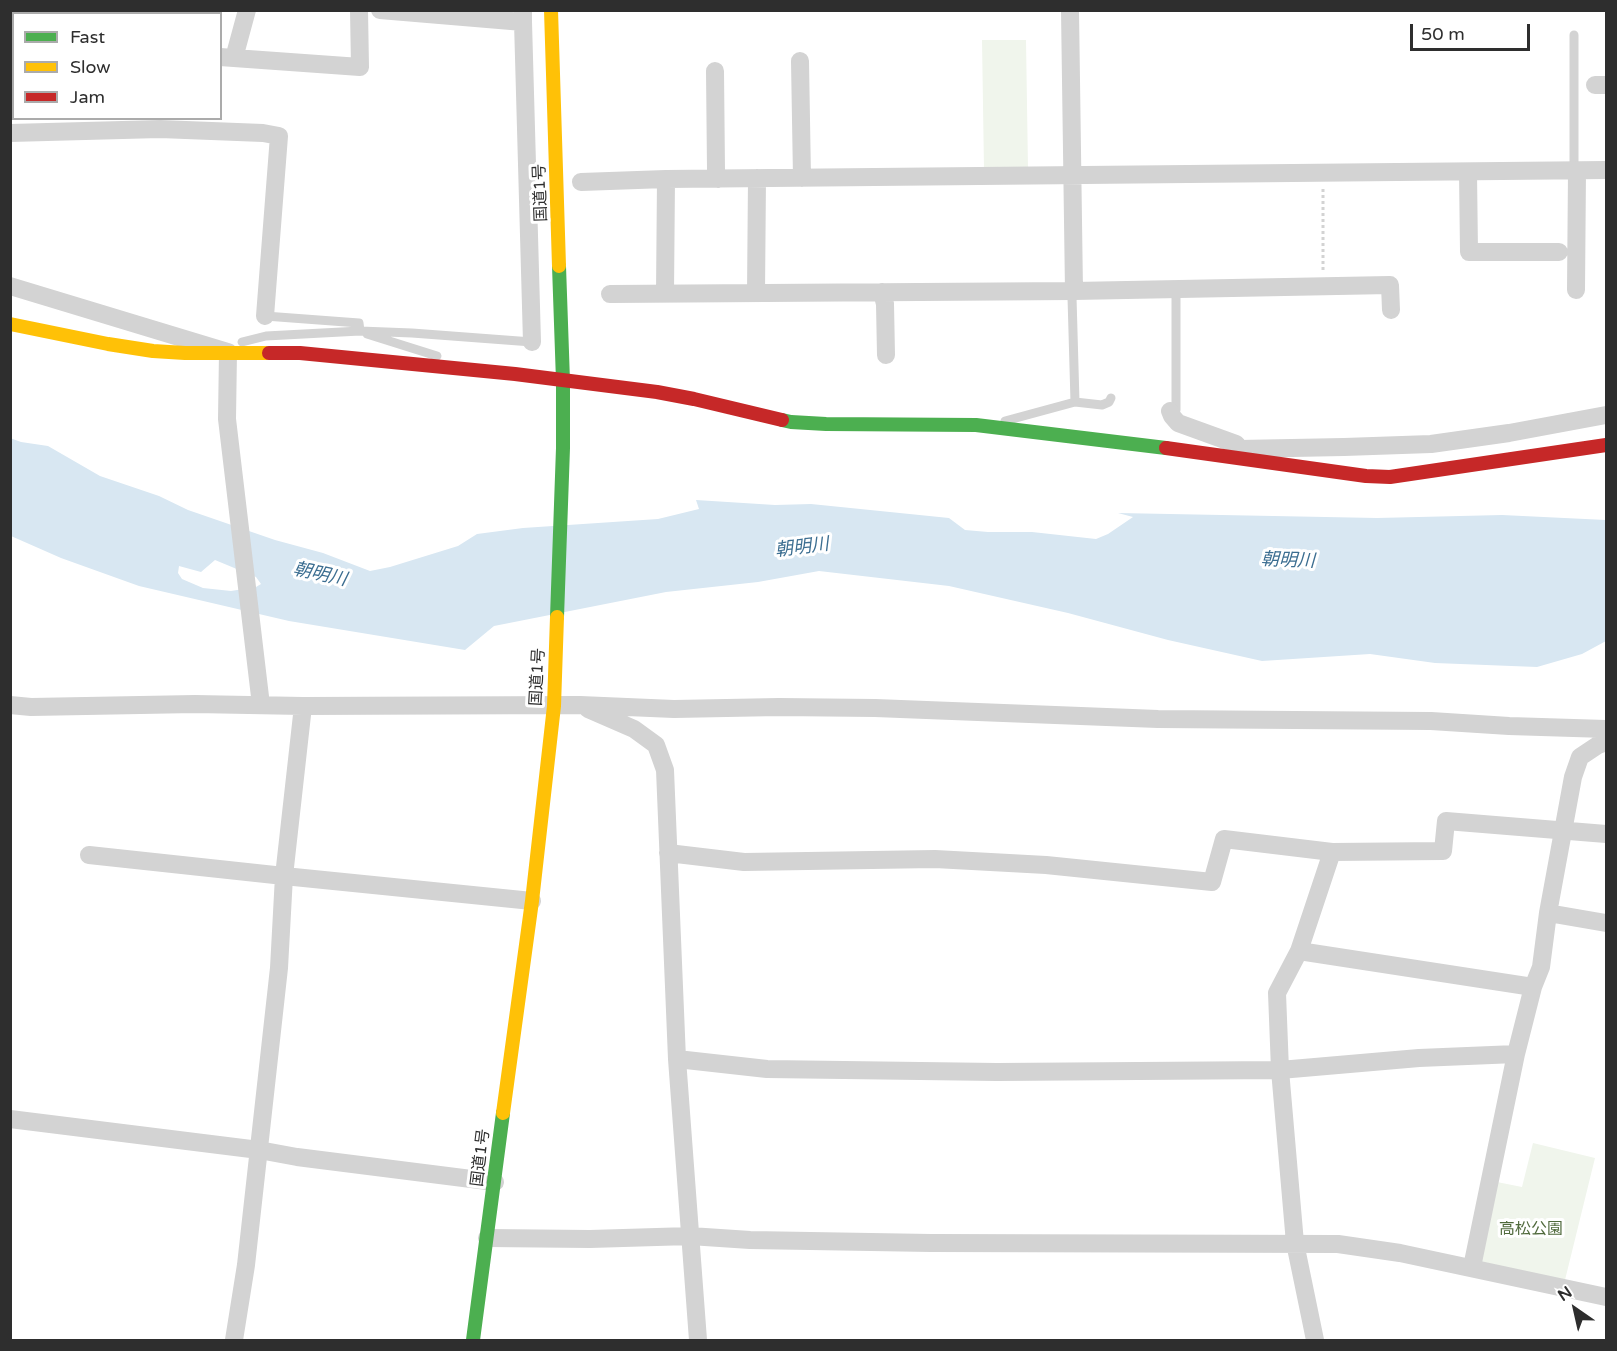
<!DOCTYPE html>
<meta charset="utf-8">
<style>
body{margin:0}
#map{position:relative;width:1617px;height:1351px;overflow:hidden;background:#fff;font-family:"Varela Round",sans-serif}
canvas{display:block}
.frame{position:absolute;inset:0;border:12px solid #2e2e2e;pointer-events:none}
.legend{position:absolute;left:12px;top:12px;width:210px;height:108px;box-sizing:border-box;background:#fff;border:2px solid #ababab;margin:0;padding:8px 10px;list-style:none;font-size:18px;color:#2e2e2e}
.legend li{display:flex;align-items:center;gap:12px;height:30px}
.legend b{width:30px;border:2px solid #ababab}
.north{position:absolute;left:1545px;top:1279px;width:60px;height:60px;-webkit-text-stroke:4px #fff;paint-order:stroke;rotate:326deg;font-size:16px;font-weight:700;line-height:24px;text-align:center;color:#2e2e2e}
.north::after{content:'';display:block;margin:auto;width:21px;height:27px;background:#2e2e2e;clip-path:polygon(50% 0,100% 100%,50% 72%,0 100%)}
.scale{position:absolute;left:1410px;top:24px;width:120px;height:27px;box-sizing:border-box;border:3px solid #2e2e2e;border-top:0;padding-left:8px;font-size:18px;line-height:21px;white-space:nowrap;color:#2e2e2e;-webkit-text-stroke:4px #fff;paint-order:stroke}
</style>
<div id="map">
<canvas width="1617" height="1351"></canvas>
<div class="frame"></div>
<ul class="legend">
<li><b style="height:8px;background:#4caf50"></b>Fast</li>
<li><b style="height:8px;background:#ffc107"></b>Slow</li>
<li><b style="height:8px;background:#c62828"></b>Jam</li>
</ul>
<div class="north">N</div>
<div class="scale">50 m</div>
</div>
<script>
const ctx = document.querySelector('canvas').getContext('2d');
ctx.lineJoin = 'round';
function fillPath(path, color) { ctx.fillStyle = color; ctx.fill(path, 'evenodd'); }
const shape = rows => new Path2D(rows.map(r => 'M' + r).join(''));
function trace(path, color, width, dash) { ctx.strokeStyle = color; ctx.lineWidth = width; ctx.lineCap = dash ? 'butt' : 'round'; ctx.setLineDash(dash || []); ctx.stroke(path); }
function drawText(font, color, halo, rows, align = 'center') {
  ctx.font = font + ' "Varela Round","Noto Sans JP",sans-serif'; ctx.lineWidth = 6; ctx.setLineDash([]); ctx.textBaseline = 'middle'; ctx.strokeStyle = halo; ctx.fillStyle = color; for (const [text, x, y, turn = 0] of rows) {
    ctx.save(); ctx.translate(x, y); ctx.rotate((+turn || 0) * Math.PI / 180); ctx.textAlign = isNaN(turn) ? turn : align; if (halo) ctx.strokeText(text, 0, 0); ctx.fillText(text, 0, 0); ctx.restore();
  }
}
const green = shape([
 [982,40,1026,40,1028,169,984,170],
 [1533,1143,1595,1158,1564,1284,1478,1263,1497,1182,1522,1187]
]);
const water = shape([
 [10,438,21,442,48,446,100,476,159,496,188,510,275,540,323,553,370,571,390,567,458,546,477,534,523,528,658,519,699,509,696,500,775,505,811,504,949,518,965,530,988,532,1032,532,1096,539,1108,534,1133,517,1118,513,1377,518,1502,515,1606,520,1606,641,1582,654,1537,667,1435,663,1370,654,1262,661,1168,640,1068,613,949,586,819,571,758,582,666,592,494,626,465,650,289,621,139,586,61,558,11,536],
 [215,560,256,577,261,584,256,587,231,591,203,588,182,579,178,573,179,566,201,572]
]);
const path = shape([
 [216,14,217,10],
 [1323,189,1323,270]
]);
const lane = shape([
 [86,10,103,14],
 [1574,35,1574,171],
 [1074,291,1072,297,1075,402],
 [360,331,412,333,532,342],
 [367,334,437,356],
 [242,342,266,336,360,331,359,323,265,316],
 [1176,410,1176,289],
 [1005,421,1075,402,1102,405,1109,402,1111,398]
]);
const street = shape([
 [380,10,523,22,523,12],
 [1070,10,1074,291],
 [523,22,532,342],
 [220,57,360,67,359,10],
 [234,58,247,10],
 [10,61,14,61],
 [800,61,802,178],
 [715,71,716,170,718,179],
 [1595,85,1606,85],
 [10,133,160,129,263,133,279,136,265,316],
 [1468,172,1469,252,1559,252],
 [581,182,666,179,1606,170],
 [10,286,228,352,227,419,261,705],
 [1576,290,1577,171],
 [882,292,885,304,886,355],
 [665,293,666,179],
 [756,293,757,178],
 [610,294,1074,291,1390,285,1391,310],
 [1170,411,1172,416,1178,423,1236,444,1239,448],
 [1239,449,1344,447,1431,444,1509,433,1606,415],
 [10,705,31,707,195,704,303,706,580,705,674,709,779,707,875,708,1158,719,1431,721,1509,726,1606,729],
 [588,709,634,729,656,745,665,770,677,1059,698,1340],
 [668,853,744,862,935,859,1046,865,1212,882,1224,839,1332,852,1443,851,1446,821,1606,834],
 [89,855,284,876,532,901],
 [1548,913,1573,777,1580,757,1598,745,1606,742],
 [1299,951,1533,987],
 [677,1059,767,1069,997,1072,1280,1070,1419,1058,1516,1054],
 [10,1119,259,1150,297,1157,495,1182],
 [487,1238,590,1239,690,1236,750,1240,931,1243,1338,1244,1400,1253,1606,1297],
 [1472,1267,1516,1054,1533,987,1541,967,1548,913,1606,923],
 [234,1340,246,1265,279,968,284,876,303,706],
 [1315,1340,1295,1243,1280,1070,1277,993,1299,951,1332,852]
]);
const fast = shape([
 [782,420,791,422,826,424,976,425,1166,448],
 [557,617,563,448,563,381,559,266],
 [473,1340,503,1113]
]);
const slow = shape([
 [551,10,559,266],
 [10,324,108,344,153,351,185,353,269,353],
 [503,1113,532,901,554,706,557,617]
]);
const jam = shape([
 [269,353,300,353,515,374,657,392,694,399,782,420],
 [1166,448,1366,476,1390,477,1606,445]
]);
const streetNames = [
 ["国道1号",541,193,-92],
 ["国道1号",538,677,-87],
 ["国道1号",481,1158,-83]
];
const parkNames = [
 ["高松公園",1531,1230]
];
const waterNames = [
 ["朝明川",802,548,-7],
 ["朝明川",1288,561,2],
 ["朝明川",320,575,12]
];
fillPath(green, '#f0f5ec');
fillPath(water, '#d8e7f2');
trace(path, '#d3d3d3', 3, [3, 3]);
trace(lane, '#d3d3d3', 9);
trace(street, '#d3d3d3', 18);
trace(fast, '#4caf50', 14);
trace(slow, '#ffc107', 14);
trace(jam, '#c62828', 14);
drawText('16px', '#2e2e2e', '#fff', streetNames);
drawText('16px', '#506a3c', '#fff', parkNames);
drawText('italic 18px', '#3c6e91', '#fff', waterNames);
</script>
